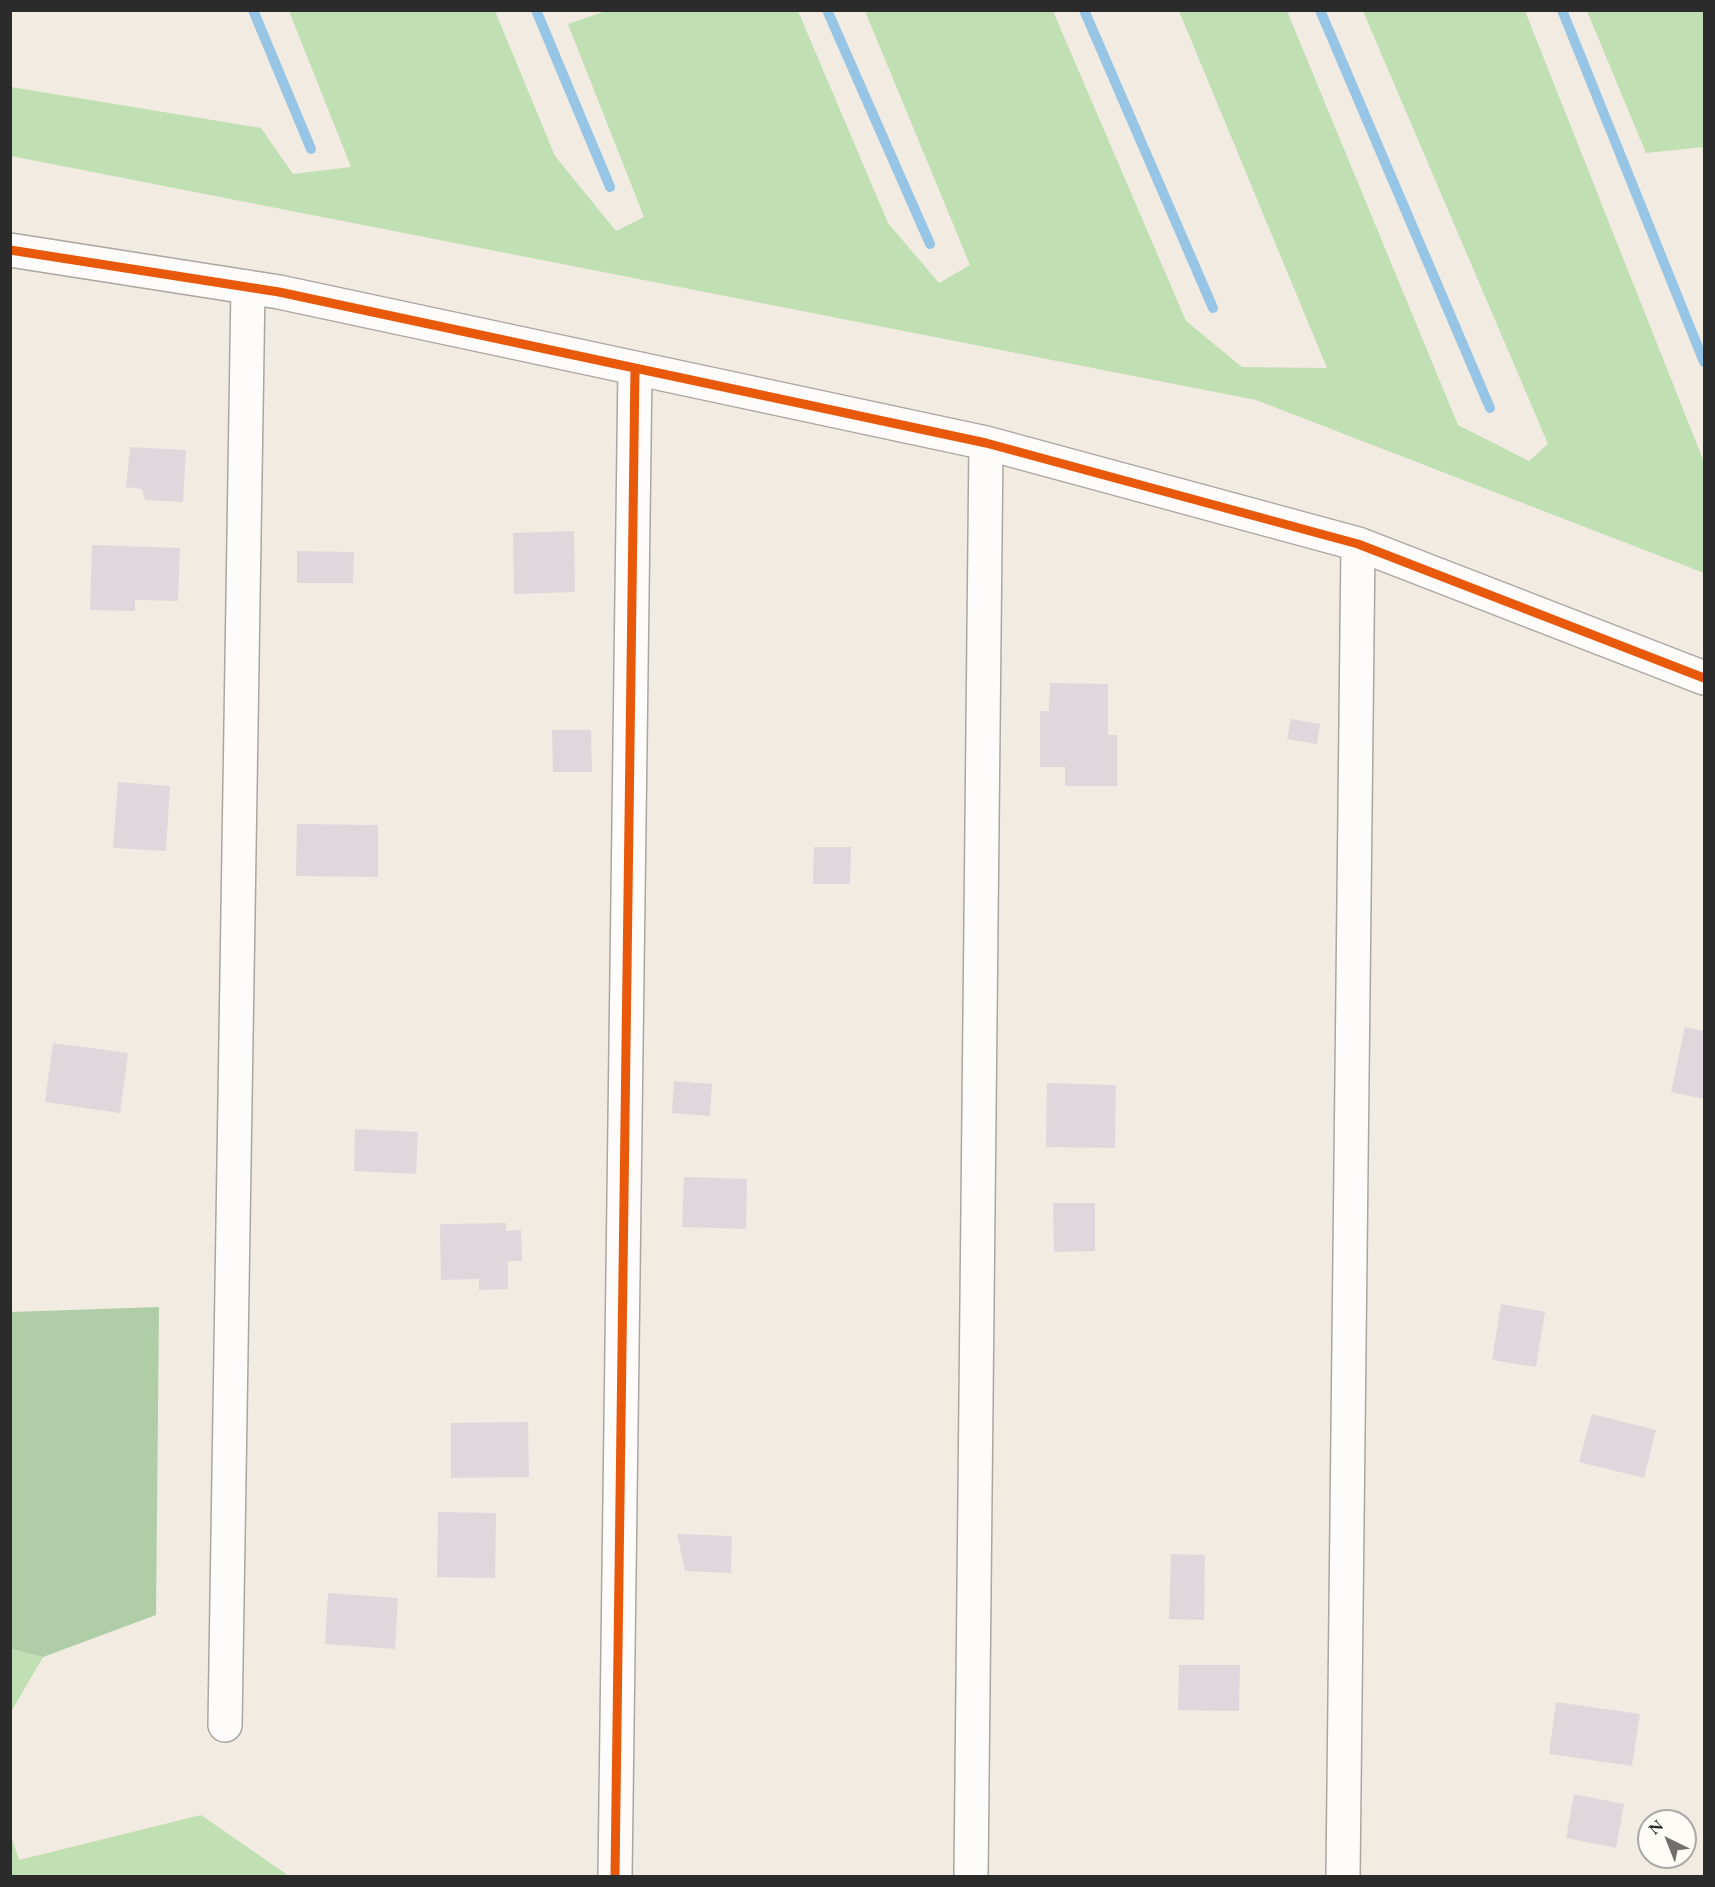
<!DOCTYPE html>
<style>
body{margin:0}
#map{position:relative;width:1715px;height:1887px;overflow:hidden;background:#f2ebe2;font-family:"EB Garamond",serif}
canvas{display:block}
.frame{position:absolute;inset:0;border:12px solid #2b2b2b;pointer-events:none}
.north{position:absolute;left:1637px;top:1809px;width:60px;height:60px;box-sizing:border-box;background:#fdfcf7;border:2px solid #a9a8a5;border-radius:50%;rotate:317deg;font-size:16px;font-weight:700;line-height:24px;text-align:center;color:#2b2b2b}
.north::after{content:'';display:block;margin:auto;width:21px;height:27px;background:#716e6b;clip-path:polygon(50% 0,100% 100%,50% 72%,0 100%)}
</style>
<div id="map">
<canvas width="1715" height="1887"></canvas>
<div class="frame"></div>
<div class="north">N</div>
</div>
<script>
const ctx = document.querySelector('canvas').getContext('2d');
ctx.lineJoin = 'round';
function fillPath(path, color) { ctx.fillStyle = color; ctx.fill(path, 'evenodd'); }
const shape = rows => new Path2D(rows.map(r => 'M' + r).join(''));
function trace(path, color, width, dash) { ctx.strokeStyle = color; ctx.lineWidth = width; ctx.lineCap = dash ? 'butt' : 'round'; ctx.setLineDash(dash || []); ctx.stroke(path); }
const green = shape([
 [289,11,495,11,555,156,616,231,644,217,568,24,606,11,798,11,888,223,939,283,970,265,865,11,1053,11,1186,321,1242,367,1327,368,1179,11,1287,11,1458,425,1529,461,1548,444,1363,11,1525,11,1704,462,1704,573,1256,400,11,156,11,87,261,128,293,174,351,167],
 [1587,11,1704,11,1704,147,1646,153],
 [11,1649,43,1657,11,1712],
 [201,1815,289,1876,11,1876,11,1836,19,1860]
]);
const forest = shape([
 [159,1307,156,1615,43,1657,11,1649,11,1312]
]);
const stream = shape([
 [253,10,311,149],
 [536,10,610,187],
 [827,10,930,244],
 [1084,10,1213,308],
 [1320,10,1490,408],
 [1562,10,1704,362]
]);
const building = shape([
 [130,447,186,450,183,502,145,500,142,489,126,487],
 [574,531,575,592,514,594,513,533],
 [92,545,180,548,178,601,135,600,135,611,90,610],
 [297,551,354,552,353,583,297,583],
 [1050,683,1108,684,1108,735,1117,735,1117,786,1065,786,1065,767,1040,767,1040,711,1049,711],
 [1291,719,1320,724,1317,744,1287,739],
 [552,730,591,730,592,772,553,772],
 [118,782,170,786,166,851,113,848],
 [297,824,378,825,378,877,296,876],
 [814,847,851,847,850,884,813,884],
 [1685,1027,1704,1031,1704,1099,1671,1092],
 [53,1043,128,1053,120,1113,45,1102],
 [674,1081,712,1084,710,1116,672,1113],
 [1047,1083,1116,1085,1115,1148,1046,1147],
 [355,1129,418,1132,416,1174,354,1171],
 [684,1177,747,1179,746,1229,682,1227],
 [1053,1203,1095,1203,1095,1251,1054,1252],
 [506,1223,506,1231,521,1230,522,1261,508,1261,508,1289,479,1290,479,1279,441,1280,440,1224],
 [1501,1304,1545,1312,1536,1367,1492,1360],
 [1592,1414,1656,1430,1644,1478,1579,1462],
 [528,1422,529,1477,451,1478,451,1423],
 [438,1512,496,1513,495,1578,437,1577],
 [677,1534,732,1536,731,1573,685,1571],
 [1171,1554,1205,1555,1204,1620,1169,1619],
 [328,1593,398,1598,395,1649,325,1644],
 [1179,1665,1240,1665,1239,1711,1178,1710],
 [1556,1702,1640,1714,1632,1766,1549,1754],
 [1574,1794,1624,1804,1616,1848,1566,1838]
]);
const minor = shape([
 [10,250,279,292,986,443,1358,544,1704,678],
 [225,1725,248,287],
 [615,1876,635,368],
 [971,1876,986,443],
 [1343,1876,1358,544]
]);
const cycleway = shape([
 [10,250,279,292,986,443,1358,544,1704,678],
 [615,1876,635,368]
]);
fillPath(green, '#c0dfb3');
fillPath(forest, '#afcea8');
trace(stream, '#96c5e5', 10);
fillPath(building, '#e0d7dd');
trace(minor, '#aaa6a1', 36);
trace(minor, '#fdfcfb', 33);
trace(cycleway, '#e8590c', 9);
</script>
